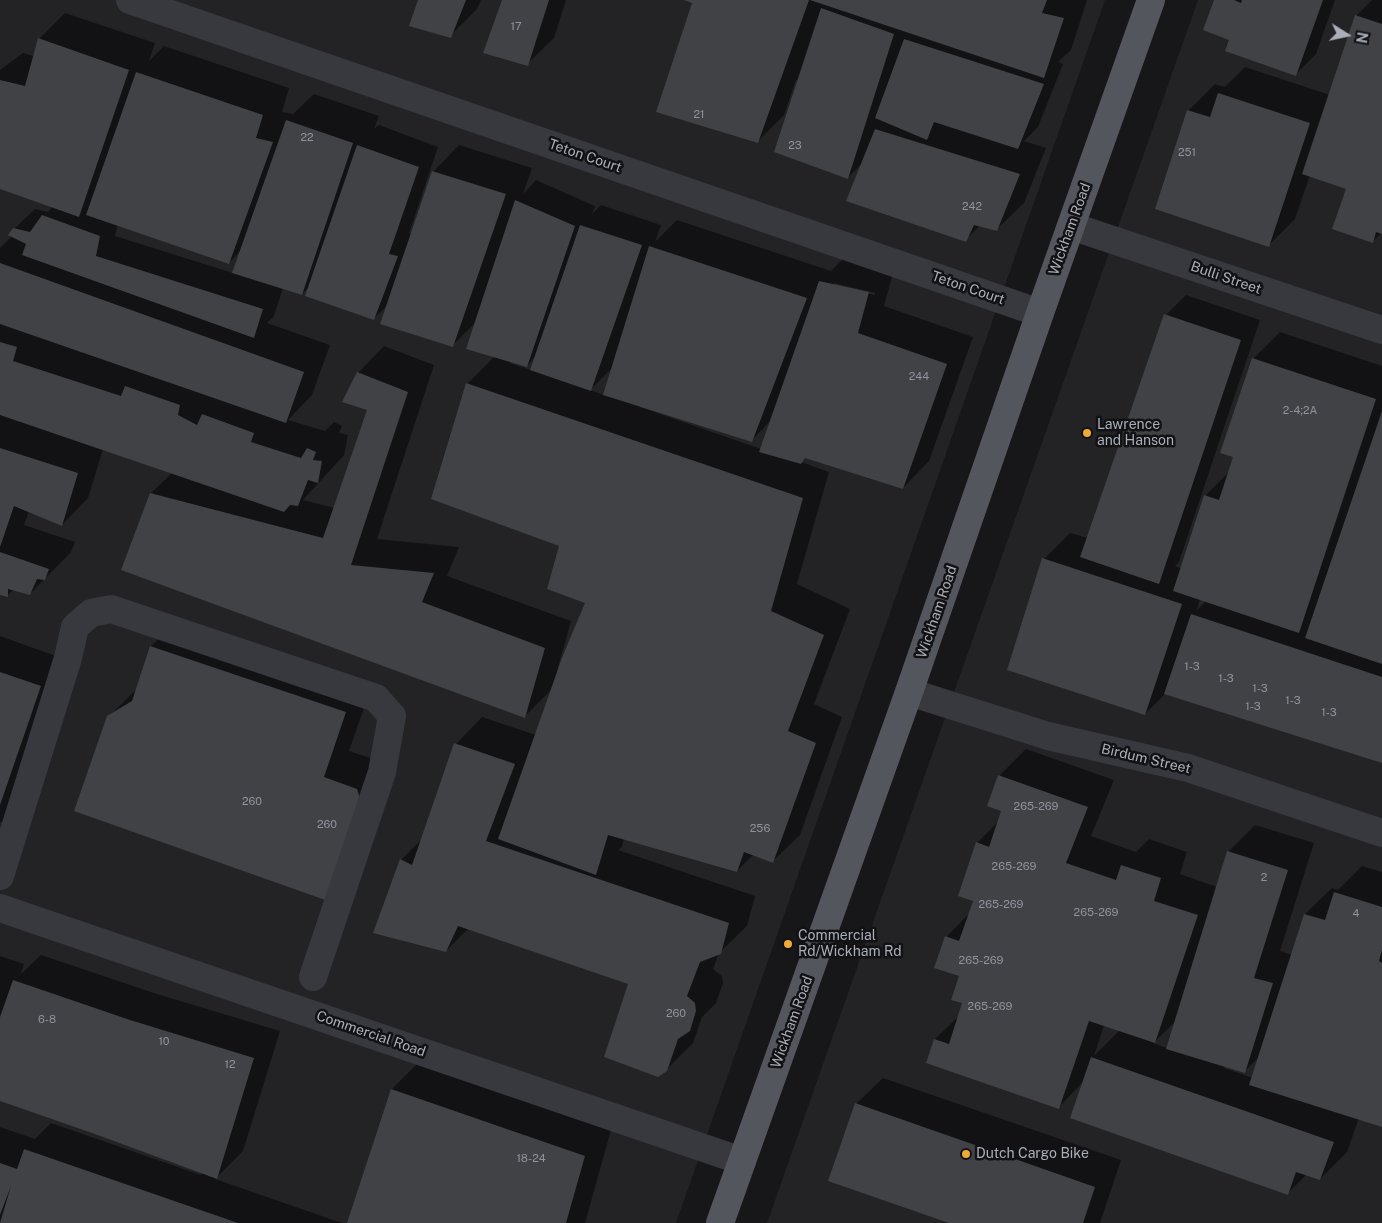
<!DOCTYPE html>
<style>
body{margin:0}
#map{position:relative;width:1382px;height:1223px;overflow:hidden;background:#171719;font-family:"Public Sans",sans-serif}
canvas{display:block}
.north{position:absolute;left:1322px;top:10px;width:50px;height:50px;-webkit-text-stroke:4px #121214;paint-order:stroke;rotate:100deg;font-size:14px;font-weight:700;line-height:20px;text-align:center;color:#a9aeb8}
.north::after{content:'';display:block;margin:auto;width:18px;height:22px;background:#a9aeb8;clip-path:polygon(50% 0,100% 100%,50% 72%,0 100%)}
</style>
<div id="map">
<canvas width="1382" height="1223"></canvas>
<div class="north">N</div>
</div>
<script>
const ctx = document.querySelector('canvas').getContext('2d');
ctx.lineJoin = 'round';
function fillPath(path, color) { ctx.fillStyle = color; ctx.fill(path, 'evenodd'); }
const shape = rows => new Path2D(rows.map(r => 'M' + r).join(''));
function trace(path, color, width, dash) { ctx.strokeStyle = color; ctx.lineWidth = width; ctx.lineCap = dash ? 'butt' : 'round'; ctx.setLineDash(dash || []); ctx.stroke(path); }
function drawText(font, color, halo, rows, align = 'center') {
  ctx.font = font + ' "Public Sans",sans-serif'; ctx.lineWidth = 5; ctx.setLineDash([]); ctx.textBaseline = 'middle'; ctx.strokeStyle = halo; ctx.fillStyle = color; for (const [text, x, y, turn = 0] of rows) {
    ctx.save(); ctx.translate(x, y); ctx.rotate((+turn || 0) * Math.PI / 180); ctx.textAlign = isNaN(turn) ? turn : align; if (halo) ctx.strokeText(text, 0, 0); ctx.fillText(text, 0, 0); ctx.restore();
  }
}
const built = shape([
 [0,0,1105,0,676,1223,0,1223],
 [1198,0,1382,0,1382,1223,767,1223]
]);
const shadow = shape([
 [420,0,481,0,477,9,450,36],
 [503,0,566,0,554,38,527,64],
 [687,0,1087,0,1071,50,1058,62,1063,64,1038,127,1024,141,1046,148,1024,203,997,229,981,225,965,240,863,162,848,178,799,81,796,80,784,115,757,142,693,2],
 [1216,0,1335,0,1316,54,1295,75,1231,39],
 [1372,0,1382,0,1382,233,1372,242,1348,188,1310,175,1295,219,1269,245,1156,208,1189,110,1215,84,1225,87,1245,67,1330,95,1356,16],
 [65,13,155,43,149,61,164,46,289,88,282,112,293,114,314,94,379,116,374,129,379,125,438,147,409,233,411,234,433,172,459,145,532,168,523,194,536,180,595,206,592,214,601,205,661,225,655,242,677,220,831,271,847,255,895,266,884,306,973,337,929,461,903,488,806,457,801,462,829,472,797,584,850,609,814,704,842,717,800,835,773,861,754,854,737,871,624,838,622,847,618,850,755,896,747,926,719,953,713,969,722,976,723,983,716,1003,702,1017,693,1043,666,1070,630,984,468,929,446,951,401,860,423,838,456,744,482,717,536,735,553,688,524,717,151,493,172,473,103,449,88,498,62,525,29,511,24,525,75,542,71,552,30,594,14,589,7,596,0,594,0,248,12,236,14,229,35,209,48,212,52,207,0,188,0,70,23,53,34,56,39,39],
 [118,224,229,263,241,250,233,273,115,236],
 [834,283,875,293,875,295,834,286],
 [310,286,373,319,388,305,452,346,476,322,495,356,467,384,561,545,586,602,559,672,557,671,571,621,447,576,459,547,377,539,434,365,384,346,358,373,368,409,335,508,303,500,344,455,348,435,339,433,342,426,334,422,325,431,288,420,312,395,330,345,267,323,274,316,283,288,302,294],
 [535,357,531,370,510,363,511,361,527,366],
 [613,367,604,395,590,390],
 [640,405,752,440,771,420,761,449,640,407],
 [1186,295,1260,320,1179,562,1175,566,1182,569,1205,496,1229,472,1234,457,1253,359,1280,332,1382,366,1382,762,1166,693,1145,714,1044,559,1070,533,1088,538,1166,315],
 [1200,599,1206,601,1197,610],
 [178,620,372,685,349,751,383,762,354,873,108,717,137,689,151,646],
 [0,636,67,660,17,806,0,823],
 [1026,749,1114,780,1091,836,1136,852,1149,839,1187,852,1180,874,1217,887,1229,851,1255,825,1314,843,1280,951,1292,955,1305,914,1332,888,1338,890,1362,866,1382,872,1382,1126,1359,1118,1347,1152,1320,1179,1307,1174,1288,1193,1083,1082,1059,1107,927,1062,935,1039,960,1015,964,1003,961,975,946,937,971,912,975,900,977,843,999,821,1002,810,999,776],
 [1176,1021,1167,1048,1153,1043],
 [1104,1025,1120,1030,1094,1056],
 [1260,1056,1253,1078,1224,1068,1225,1066,1244,1072],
 [41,955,157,994,280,1031,243,1151,215,1179,342,1223,0,1223,0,1127,35,1139,51,1123,201,1175,202,1172,96,1133,0,1100,0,956,24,964,21,974],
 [418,1063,611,1130,585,1223,348,1223,392,1089],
 [883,1078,1121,1160,1100,1223,952,1223,856,1104]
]);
const building = shape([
 [418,0,466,0,451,38,409,26],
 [502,0,549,0,528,66,483,53],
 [809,0,758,143,656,112,692,3,684,0],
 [810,0,1047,0,1042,13,1064,18,1044,78],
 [1214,0,1234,0,1241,3,1242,0,1323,0,1296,76,1225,51,1229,40,1203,30],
 [821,8,894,34,848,179,774,152],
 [1355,15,1382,24,1382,234,1376,232,1373,243,1332,229,1346,189,1302,174],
 [38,38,129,70,79,217,0,189,0,80,25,86],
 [904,39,1044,84,1018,149,934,122,927,140,875,118],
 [136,72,263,115,256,138,273,142,229,264,86,215],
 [1218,93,1310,123,1269,247,1155,209,1187,110,1210,117],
 [286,120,353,143,302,295,232,273],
 [875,129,1020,174,997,231,974,225,966,242,846,201],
 [357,145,419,167,389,254,398,256,374,320,305,296],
 [432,171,506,194,453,347,380,324],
 [515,200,575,226,527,367,466,349],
 [42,215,100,236,96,256,263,309,254,338,22,255,26,244,8,235,13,228,30,232],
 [580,225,642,245,591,391,530,370],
 [649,246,807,298,752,442,603,395],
 [0,263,304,372,286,423,0,324],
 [819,281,869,292,858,333,947,364,903,489,805,458,801,464,759,452],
 [1164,314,1241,340,1159,584,1080,557],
 [0,342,17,347,13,361,121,396,125,386,180,405,178,415,197,425,202,414,254,433,251,442,301,458,307,448,316,452,313,460,322,461,318,483,308,480,298,506,290,505,284,512,0,415],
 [1252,358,1376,399,1299,633,1173,591,1204,495,1219,500,1233,457,1220,453],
 [357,372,408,392,351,565,434,573,422,602,545,648,525,718,121,570,150,493,323,538,367,410,342,402],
 [466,383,803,498,771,611,824,635,788,731,816,743,773,863,744,852,737,872,608,835,596,875,498,839,563,655,585,603,547,589,559,546,431,499],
 [1382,411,1382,664,1305,638],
 [0,448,78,473,62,526,14,506,0,547],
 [0,552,49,569,45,580,37,579,30,595,8,589,8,597,0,595],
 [1042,558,1182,604,1145,715,1007,670],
 [1191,614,1382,677,1382,763,1164,694],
 [150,646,346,712,324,777,357,789,362,805,328,901,74,811,107,716,132,701],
 [0,672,41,686,0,805],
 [454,743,515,764,486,841,729,923,721,954,700,962,687,996,695,1003,696,1011,690,1031,678,1039,667,1071,658,1077,604,1057,628,984,458,926,446,952,373,933,400,859,412,865],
 [998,775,1088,807,1066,863,1116,880,1121,865,1161,878,1154,901,1198,915,1155,1043,1089,1021,1059,1109,926,1063,934,1039,949,1044,962,1003,951,1000,959,976,934,968,945,936,959,941,973,901,958,896,976,842,989,847,1001,811,987,806],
 [1227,851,1288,870,1254,978,1273,983,1245,1073,1166,1049],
 [1334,892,1382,907,1382,950,1379,961,1382,963,1382,1127,1249,1085,1304,914,1325,920],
 [13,980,130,1020,254,1058,217,1179,95,1134,0,1101,0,1017],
 [1091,1057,1334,1142,1320,1180,1296,1172,1288,1195,1070,1118],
 [391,1089,585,1156,566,1223,347,1223],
 [855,1103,1095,1187,1083,1223,949,1223,828,1181],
 [24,1149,238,1223,0,1223,11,1186,0,1215,0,1163,17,1169]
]);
const minor = shape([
 [130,0,1040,313],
 [1071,226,1382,330],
 [909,692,1048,736,1188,768,1382,833],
 [0,876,68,658,75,627,91,613,111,609,376,698,392,716,382,772,313,977],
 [0,908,742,1161]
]);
const major = shape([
 [720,1223,909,692,1040,313,1151,0]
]);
const markers = [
 [1087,433,5,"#efab38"],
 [788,944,5,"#efab38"],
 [966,1154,5,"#efab38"]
];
const numberNames = [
 ["17",516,27],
 ["21",699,115],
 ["22",307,138],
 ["23",795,146],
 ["251",1187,153],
 ["242",972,207],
 ["244",919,377],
 ["2-4;2A",1300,411],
 ["1-3",1192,667],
 ["1-3",1226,679],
 ["1-3",1260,689],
 ["1-3",1293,701],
 ["1-3",1253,707],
 ["1-3",1329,713],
 ["260",252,802],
 ["265-269",1036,807],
 ["260",327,825],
 ["256",760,829],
 ["265-269",1014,867],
 ["2",1264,878],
 ["265-269",1001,905],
 ["265-269",1096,913],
 ["4",1356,914],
 ["265-269",981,961],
 ["265-269",990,1007],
 ["260",676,1014],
 ["6-8",47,1020],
 ["10",164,1042],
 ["12",230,1065],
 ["18-24",531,1159]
];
const streetNames = [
 ["Teton Court",585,156,19],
 ["Wickham Road",1070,229,-70],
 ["Bulli Street",1226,278,19],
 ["Teton Court",968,288,19],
 ["Wickham Road",937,612,-71],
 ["Birdum Street",1146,759,13],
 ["Wickham Road",792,1022,-70],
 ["Commercial Road",371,1034,19]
];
const poiNames = [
 ["Lawrence",1097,425],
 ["and Hanson",1097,441],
 ["Commercial",798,936],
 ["Rd/Wickham Rd",798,952],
 ["Dutch Cargo Bike",976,1154]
];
fillPath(built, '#232326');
fillPath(shadow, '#0007');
fillPath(building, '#414246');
trace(minor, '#38393e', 28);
trace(major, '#54565d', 28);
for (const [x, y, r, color] of markers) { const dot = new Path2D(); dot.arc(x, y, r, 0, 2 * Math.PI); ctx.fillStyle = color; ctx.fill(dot); trace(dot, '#121214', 2); }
drawText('11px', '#8f939c', null, numberNames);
drawText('14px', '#a9aeb8', '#121214', streetNames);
drawText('14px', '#a9aeb8', '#121214', poiNames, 'left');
</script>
